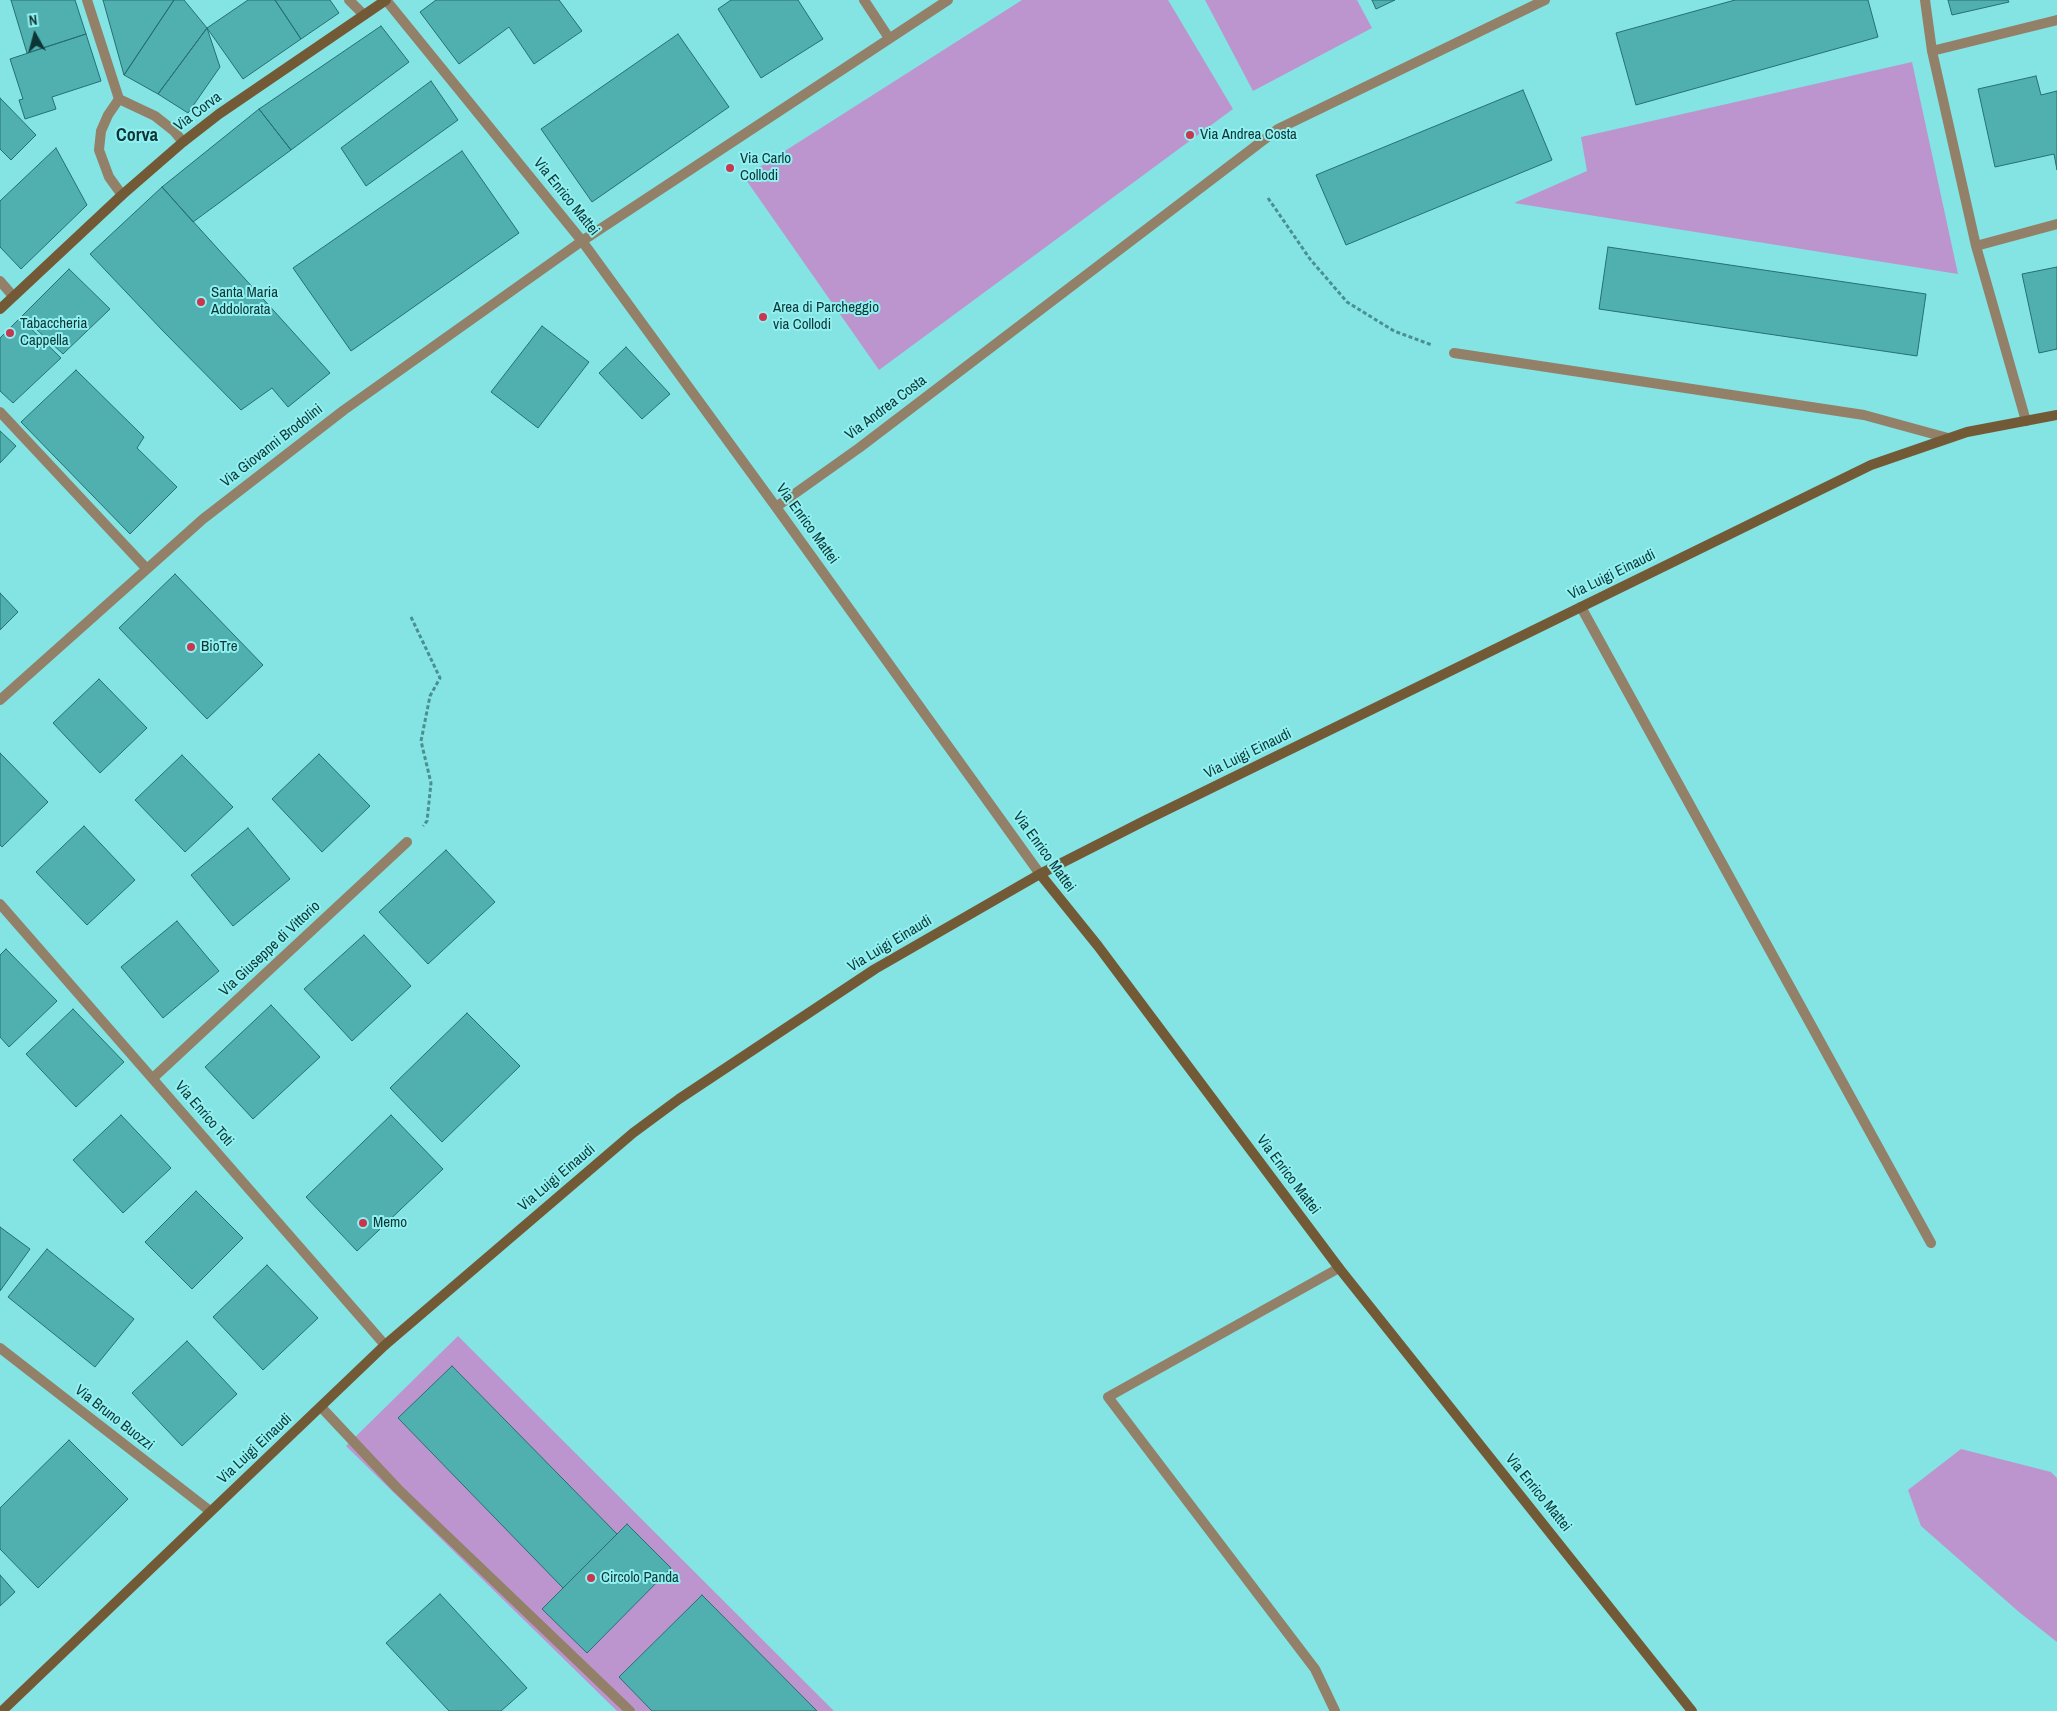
<!DOCTYPE html>
<style>
body{margin:0}
#map{position:relative;width:2057px;height:1711px;overflow:hidden;background:#84e3e3;font-family:"Archivo Narrow",sans-serif}
canvas{display:block}
.north{position:absolute;left:10px;top:10px;width:50px;height:50px;-webkit-text-stroke:4px #92f0f0;paint-order:stroke;rotate:353deg;font-size:14px;font-weight:700;line-height:20px;text-align:center;color:#0c3636}
.north::after{content:'';display:block;margin:auto;width:18px;height:22px;background:#0c3636;clip-path:polygon(50% 0,100% 100%,50% 72%,0 100%)}
</style>
<div id="map">
<canvas width="2057" height="1711"></canvas>
<div class="north">N</div>
</div>
<script>
const ctx = document.querySelector('canvas').getContext('2d');
ctx.lineJoin = 'round';
function fillPath(path, color) { ctx.fillStyle = color; ctx.fill(path, 'evenodd'); }
const shape = rows => new Path2D(rows.map(r => 'M' + r).join(''));
function trace(path, color, width, dash) { ctx.strokeStyle = color; ctx.lineWidth = width; ctx.lineCap = dash ? 'butt' : 'round'; ctx.setLineDash(dash || []); ctx.stroke(path); }
function drawText(font, color, halo, rows, align = 'center') {
  ctx.font = font + ' "Archivo Narrow",sans-serif'; ctx.lineWidth = 4; ctx.setLineDash([]); ctx.textBaseline = 'middle'; ctx.strokeStyle = halo; ctx.fillStyle = color; for (const [text, x, y, turn = 0] of rows) {
    ctx.save(); ctx.translate(x, y); ctx.rotate((+turn || 0) * Math.PI / 180); ctx.textAlign = isNaN(turn) ? turn : align; if (halo) ctx.strokeText(text, 0, 0); ctx.fillText(text, 0, 0); ctx.restore();
  }
}
const green = shape([
 [1022,0,1168,0,1233,109,879,370,744,177],
 [1205,0,1357,0,1372,28,1253,91],
 [1912,62,1958,274,1514,203,1587,171,1581,137],
 [458,1336,834,1711,617,1711,346,1446],
 [1961,1449,2051,1472,2057,1478,2057,1642,2019,1612,1921,1526,1908,1490]
]);
const building = shape([
 [11,0,75,0,86,34,27,53,11,0],
 [103,0,174,0,124,75,103,0],
 [174,0,184,0,207,28,158,94,124,75,174,0],
 [248,0,275,0,301,39,243,79,207,28,248,0],
 [275,0,330,0,339,13,301,39,275,0],
 [436,0,559,0,582,31,534,64,509,27,459,64,420,12,436,0],
 [731,0,798,0,823,39,761,78,718,9,731,0],
 [1372,0,1395,0,1376,9,1372,0],
 [1735,0,1868,0,1878,37,1636,105,1616,33,1735,0],
 [1948,0,2008,0,2009,2,1952,15,1948,0],
 [381,26,409,62,291,150,259,109,381,26],
 [207,28,220,67,188,113,158,94,207,28],
 [86,34,101,81,52,97,56,109,25,119,19,100,23,99,10,59,86,34],
 [678,34,729,107,592,202,541,129,678,34],
 [2036,76,2041,95,2057,91,2057,170,2054,154,1995,167,1978,89,2036,76],
 [431,81,458,120,366,186,341,148,431,81],
 [1523,90,1552,160,1346,245,1316,175,1523,90],
 [0,98,36,135,11,160,0,149,0,98],
 [259,109,291,150,193,222,162,187,259,109],
 [56,148,87,205,21,269,0,247,0,201,56,148],
 [462,151,519,233,351,351,293,268,462,151],
 [162,187,330,373,288,407,272,388,241,410,163,331,90,254,162,187],
 [1608,247,1926,294,1917,356,1599,309,1608,247],
 [2057,267,2057,349,2039,353,2022,274,2057,267],
 [69,269,110,309,63,354,22,316,69,269],
 [20,318,61,358,13,403,0,391,0,338,20,318],
 [542,326,589,362,538,428,491,392,542,326],
 [626,347,670,394,642,419,599,373,626,347],
 [76,370,144,437,137,448,177,487,130,534,21,422,76,370],
 [0,431,16,446,0,463,0,431],
 [175,574,263,665,207,719,119,628,175,574],
 [0,593,18,612,0,630,0,593],
 [99,679,147,728,100,773,53,723,99,679],
 [0,753,48,802,2,847,0,845,0,753],
 [319,754,370,806,322,852,272,799,319,754],
 [182,755,233,807,185,852,135,800,182,755],
 [84,826,135,880,87,925,36,872,84,826],
 [248,828,290,879,233,926,191,875,248,828],
 [446,850,495,902,428,964,379,912,446,850],
 [177,921,219,971,163,1018,121,967,177,921],
 [364,935,411,986,352,1041,304,989,364,935],
 [6,949,57,1001,9,1047,0,1037,0,955,6,949],
 [271,1005,320,1057,253,1119,205,1067,271,1005],
 [73,1009,124,1062,76,1107,26,1054,73,1009],
 [467,1013,520,1066,442,1142,390,1088,467,1013],
 [121,1115,171,1168,123,1213,73,1160,121,1115],
 [391,1115,443,1169,357,1251,306,1197,391,1115],
 [196,1191,243,1238,192,1289,145,1242,196,1191],
 [0,1227,30,1249,0,1291,0,1227],
 [47,1249,134,1319,95,1367,8,1297,47,1249],
 [267,1265,318,1318,263,1370,213,1317,267,1265],
 [187,1341,237,1394,182,1446,132,1393,187,1341],
 [452,1366,617,1534,563,1588,398,1418,452,1366],
 [69,1440,128,1499,38,1588,0,1549,0,1508,69,1440],
 [627,1524,671,1568,587,1653,542,1609,627,1524],
 [0,1575,15,1592,0,1606,0,1575],
 [440,1594,527,1688,501,1711,449,1711,386,1643,440,1594],
 [702,1595,817,1711,652,1711,619,1677,702,1595]
]);
const path = shape([
 [1268,198,1310,259,1347,302,1394,331,1432,345],
 [411,617,440,678,430,696,421,741,431,783,427,821,423,826]
]);
const lane = shape([
 [1454,353,1864,415,1948,438],
 [1581,607,1931,1243],
 [321,1407,398,1489,630,1711],
 [1335,1711,1315,1669,1108,1397,1339,1268]
]);
const street = shape([
 [87,0,119,99],
 [349,0,364,15],
 [386,0,582,241,776,507,1040,874],
 [864,0,889,38],
 [1925,0,1932,51,1976,246,2026,421],
 [1932,51,2057,20],
 [119,99,108,115,101,131,99,150,109,177,122,195],
 [119,99,155,116,174,131,183,142],
 [1976,246,2057,224],
 [0,281,13,296],
 [0,412,146,568],
 [776,507,859,448,1278,129,1545,0],
 [0,700,203,519,344,410,582,241,948,0],
 [0,904,385,1345],
 [153,1078,407,842],
 [0,1348,210,1511]
]);
const secondary = shape([
 [0,309,122,195,183,142,219,114,386,0],
 [1040,874,1098,946,1339,1268,1692,1711],
 [2,1711,385,1345,633,1133,679,1099,875,969,1040,874,1146,820,1871,465,1967,432,2057,415]
]);
const markers = [
 [1190,135,5,"#c7374f"],
 [730,168,5,"#c7374f"],
 [201,302,5,"#c7374f"],
 [763,317,5,"#c7374f"],
 [10,333,5,"#c7374f"],
 [191,647,5,"#c7374f"],
 [363,1223,5,"#c7374f"],
 [591,1578,5,"#c7374f"]
];
const streetNames = [
 ["Via Corva",198,112,-37],
 ["Via Enrico Mattei",566,197,51],
 ["Via Andrea Costa",886,408,-37],
 ["Via Giovanni Brodolini",272,446,-38],
 ["Via Enrico Mattei",807,524,54],
 ["Via Luigi Einaudi",1612,575,-26],
 ["Via Luigi Einaudi",1248,754,-26],
 ["Via Enrico Mattei",1044,852,54],
 ["Via Luigi Einaudi",890,944,-31],
 ["Via Giuseppe di Vittorio",270,949,-43],
 ["Via Enrico Toti",204,1114,49],
 ["Via Enrico Mattei",1288,1175,53],
 ["Via Luigi Einaudi",557,1178,-40],
 ["Via Bruno Buozzi",114,1418,38],
 ["Via Luigi Einaudi",255,1449,-43],
 ["Via Enrico Mattei",1538,1493,51]
];
const poiNames = [
 ["Via Andrea Costa",1200,135],
 ["Via Carlo",740,159],
 ["Collodi",740,176],
 ["Santa Maria",211,293],
 ["Addolorata",211,310],
 ["Area di Parcheggio",773,308],
 ["via Collodi",773,325],
 ["Tabaccheria",20,324],
 ["Cappella",20,341],
 ["BioTre",201,647],
 ["Memo",373,1223],
 ["Circolo Panda",601,1578]
];
const quarterNames = [
 ["Corva",137,136]
];
fillPath(green, '#bd95ce');
fillPath(building, '#50b0b0');
trace(building, '#267071', 1);
trace(path, '#4a9090', 3, [4, 2.5]);
trace(lane, '#928069', 10);
trace(street, '#928069', 10);
trace(secondary, '#735a36', 10);
for (const [x, y, r, color] of markers) { const dot = new Path2D(); dot.arc(x, y, r, 0, 2 * Math.PI); ctx.fillStyle = color; ctx.fill(dot); trace(dot, '#92f0f0', 2); }
drawText('15px', '#0c3636', '#92f0f0', streetNames);
drawText('15px', '#0c3636', '#92f0f0', poiNames, 'left');
drawText('bold 18px', '#0c3636', '#92f0f0', quarterNames);
</script>
